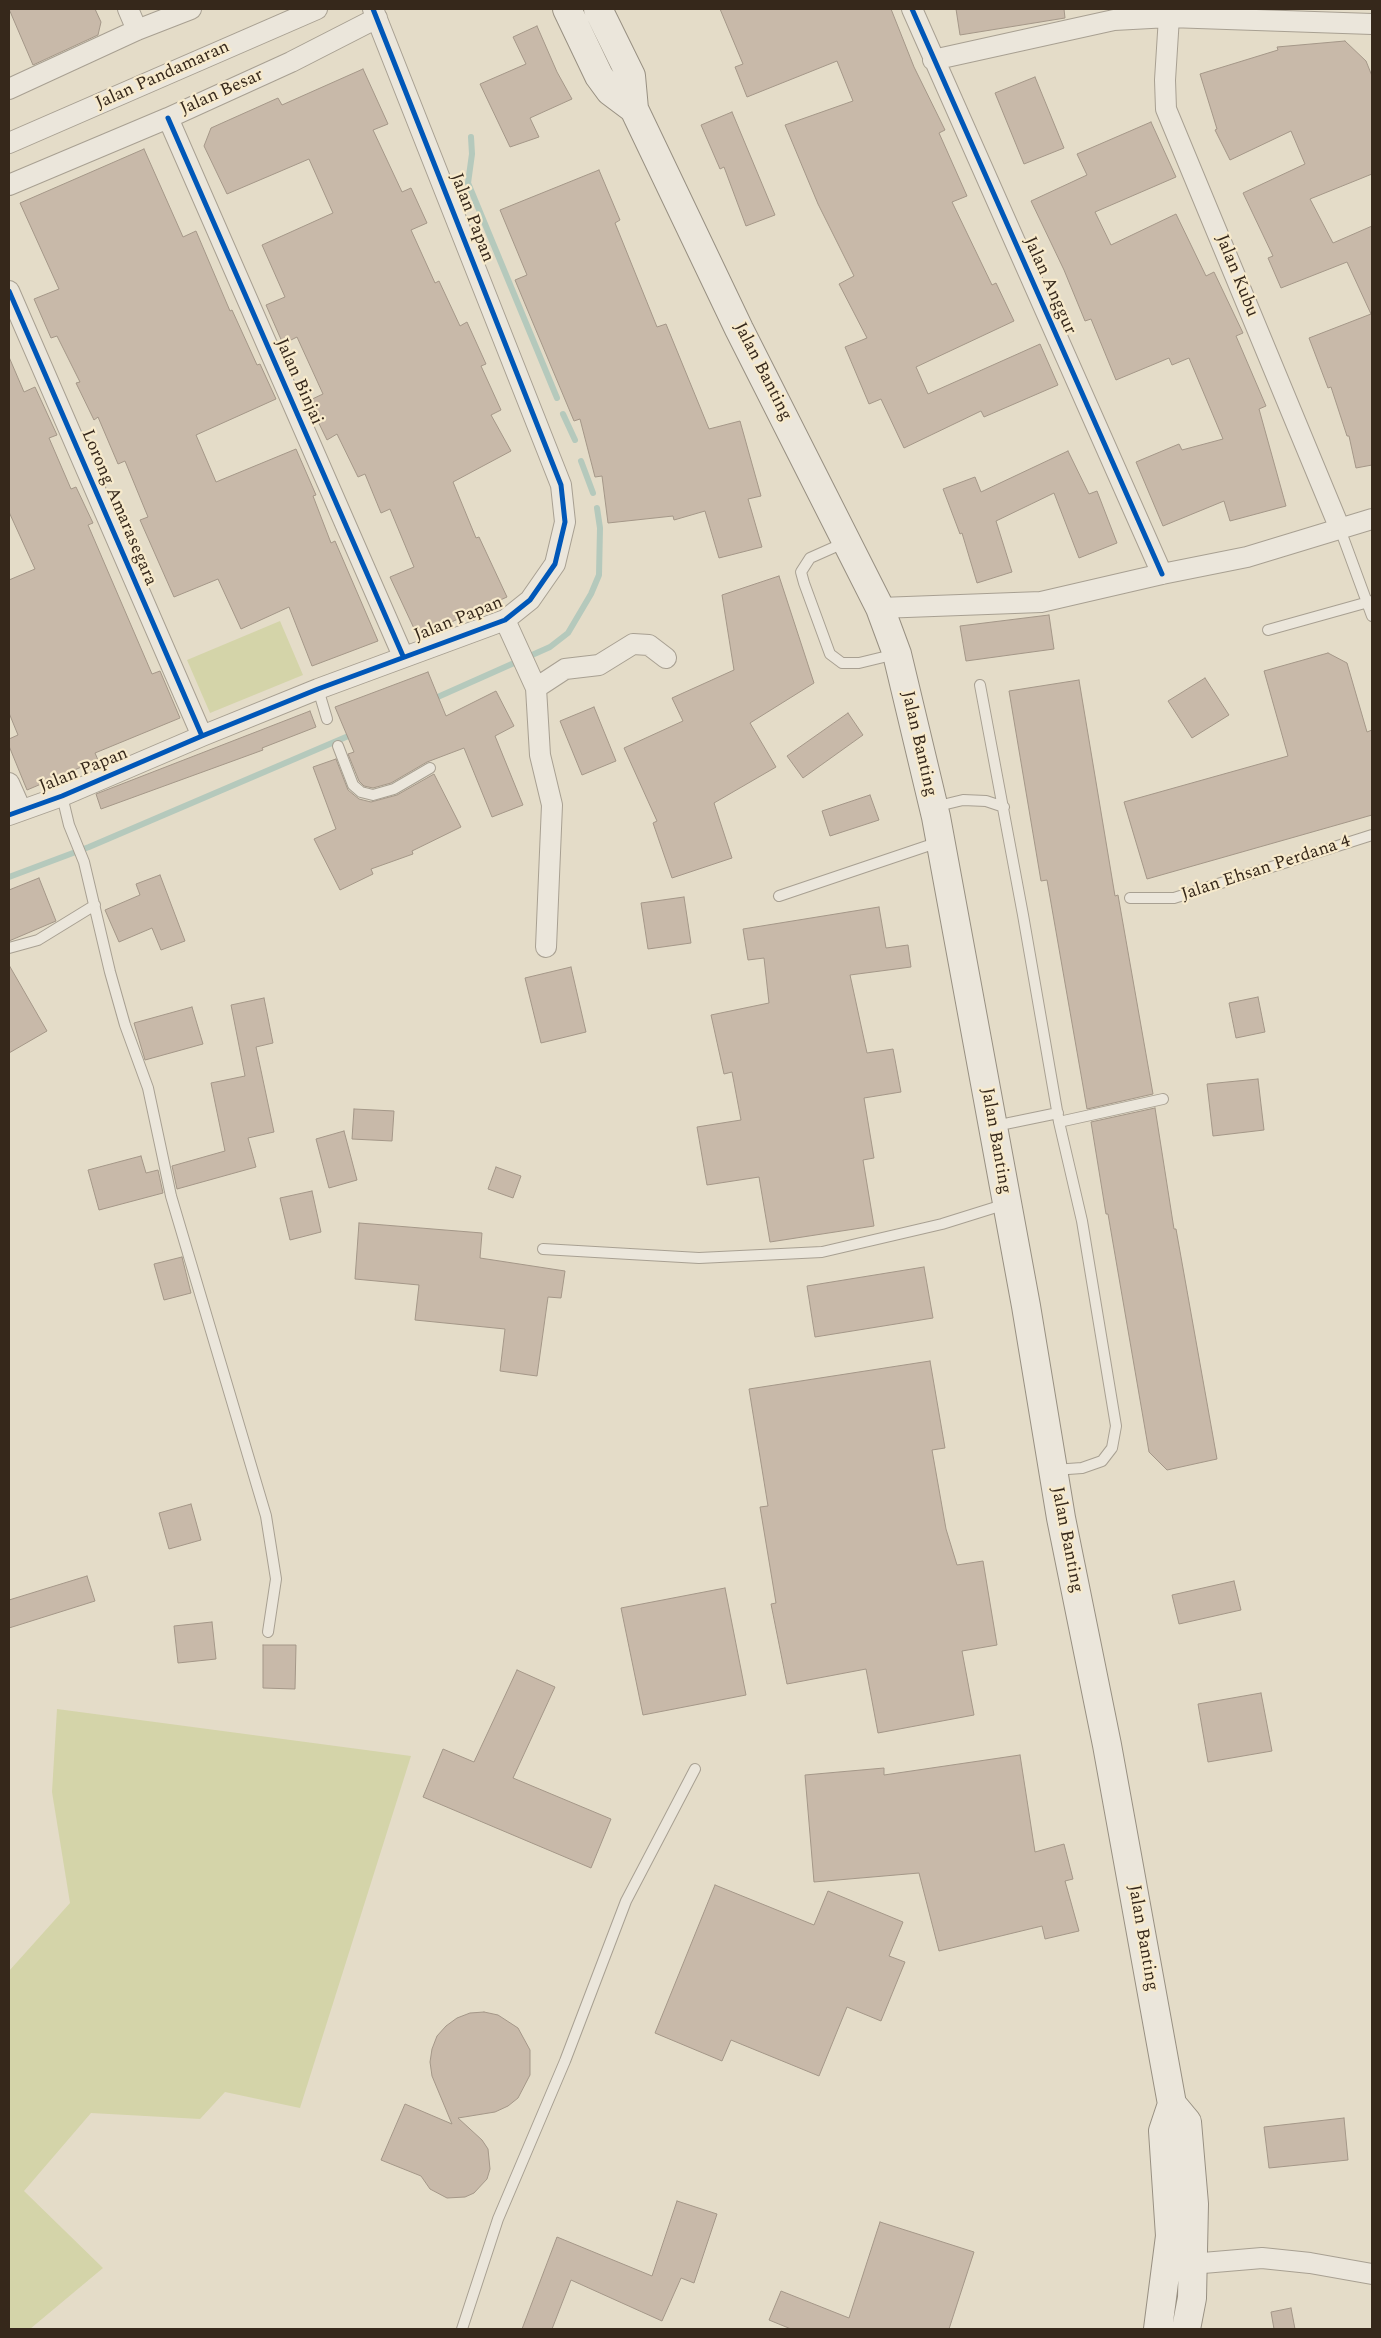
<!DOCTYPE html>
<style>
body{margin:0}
#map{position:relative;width:1381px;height:2338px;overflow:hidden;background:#e4dcc8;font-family:Spectral,serif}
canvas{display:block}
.frame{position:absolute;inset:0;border:10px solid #36281b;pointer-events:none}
</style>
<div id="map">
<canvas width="1381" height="2338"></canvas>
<div class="frame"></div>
</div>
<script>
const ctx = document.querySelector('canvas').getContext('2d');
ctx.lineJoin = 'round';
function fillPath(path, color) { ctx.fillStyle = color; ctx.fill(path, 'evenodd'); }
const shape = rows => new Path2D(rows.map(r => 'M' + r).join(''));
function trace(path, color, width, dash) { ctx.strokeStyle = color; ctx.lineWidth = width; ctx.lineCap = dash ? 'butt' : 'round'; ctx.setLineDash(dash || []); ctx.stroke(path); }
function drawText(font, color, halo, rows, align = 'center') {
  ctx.font = font + ' Spectral,serif'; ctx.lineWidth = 4.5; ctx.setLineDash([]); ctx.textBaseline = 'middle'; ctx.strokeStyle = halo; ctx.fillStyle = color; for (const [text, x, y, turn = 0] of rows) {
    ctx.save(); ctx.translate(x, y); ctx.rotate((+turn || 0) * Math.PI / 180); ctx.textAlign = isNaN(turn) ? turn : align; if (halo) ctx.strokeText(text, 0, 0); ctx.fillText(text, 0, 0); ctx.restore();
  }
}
const green = shape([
 [280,621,303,675,210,713,187,660],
 [57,1709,411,1756,300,2108,225,2092,200,2119,91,2113,24,2191,103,2268,30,2329,9,2329,9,1971,70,1903,52,1792]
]);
const stream = shape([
 [471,137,472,154,468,183,557,398],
 [563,414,575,440],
 [581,461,593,493],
 [431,700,550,647,568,633,591,594,599,575,600,528,597,508],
 [9,877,89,847,353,734]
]);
const building = shape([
 [9,9,95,9,101,22,98,35,33,65,9,9],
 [720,9,891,9,914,67,945,130,939,133,967,196,952,202,992,285,996,283,1014,321,916,367,928,394,1040,344,1058,385,984,417,981,411,904,448,881,399,869,404,845,347,867,338,839,284,854,276,818,204,785,125,853,101,837,61,747,97,735,67,743,64,720,9],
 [956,9,1064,9,1065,18,960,35,956,9],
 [537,26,557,72,572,99,530,118,539,137,510,147,480,84,526,64,513,37,537,26],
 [1345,41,1366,61,1372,76,1372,174,1310,199,1333,243,1372,226,1372,465,1356,468,1349,436,1347,436,1331,387,1328,388,1309,338,1371,314,1347,262,1281,288,1268,258,1273,256,1243,193,1305,164,1291,131,1230,160,1215,130,1217,129,1200,74,1278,50,1277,47,1345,41],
 [363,69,388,124,373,130,402,192,411,188,427,223,411,230,435,283,439,281,460,326,467,322,486,364,481,366,501,410,491,415,511,451,453,482,476,538,479,537,507,597,418,637,390,577,414,567,390,509,381,513,365,474,358,477,337,434,327,440,308,401,323,394,297,337,283,344,266,305,285,297,262,245,333,213,309,159,227,194,204,146,211,128,278,98,282,105,363,69],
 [1035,77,1064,148,1024,164,995,93,1035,77],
 [732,112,775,215,746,226,724,167,720,169,701,125,732,112],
 [1151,122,1176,177,1095,212,1111,245,1176,214,1206,276,1214,272,1243,333,1236,336,1266,406,1259,409,1286,506,1230,521,1224,501,1163,526,1136,462,1179,444,1182,450,1223,439,1189,358,1172,365,1169,358,1116,380,1091,319,1085,321,1064,270,1031,201,1087,175,1077,154,1151,122],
 [144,149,183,237,196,231,230,311,232,310,257,365,260,364,276,399,196,435,216,482,296,449,316,495,313,496,331,543,335,541,378,641,312,666,289,607,241,629,218,579,174,597,140,520,148,517,125,461,118,464,98,417,94,420,76,383,80,382,57,336,51,338,34,299,59,289,20,203,144,149],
 [599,170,620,220,615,223,657,327,666,324,709,429,740,421,761,496,748,499,762,547,719,558,705,511,674,520,673,516,608,523,602,476,595,477,580,419,574,421,515,280,527,275,500,210,599,170],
 [9,357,24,392,35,387,57,435,49,438,71,489,76,487,93,523,88,525,152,674,160,671,180,718,95,753,98,760,27,790,9,746,9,739,18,735,9,713,9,580,35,569,9,512,9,357],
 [1068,451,1089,494,1097,491,1117,543,1079,558,1054,493,996,521,1012,572,977,583,962,533,960,534,943,489,975,477,981,492,1068,451],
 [779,576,814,683,750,723,776,767,714,803,732,858,672,878,653,823,657,821,624,748,683,721,672,698,734,670,722,595,779,576],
 [1049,615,1054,649,966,661,960,626,1049,615],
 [1328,653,1347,663,1367,732,1372,730,1372,815,1147,879,1124,802,1288,756,1264,671,1328,653],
 [428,672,446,716,496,691,514,726,495,736,523,805,492,817,464,748,427,762,391,783,373,788,364,786,359,781,348,754,354,752,335,707,428,672],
 [1205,678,1229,715,1192,738,1168,701,1205,678],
 [1079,680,1115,896,1118,895,1153,1094,1087,1109,1047,880,1041,881,1009,691,1079,680],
 [594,707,616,761,582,775,560,721,594,707],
 [310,711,316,727,262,748,263,750,101,809,96,794,310,711],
 [848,713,863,735,803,778,787,756,848,713],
 [336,759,348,790,359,799,371,802,397,795,434,774,461,827,412,851,413,854,371,869,373,874,340,890,314,839,336,829,313,767,336,759],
 [870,795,879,820,830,836,822,811,870,795],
 [160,875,185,941,161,950,152,928,119,942,105,910,140,895,136,884,160,875],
 [39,878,56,921,9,941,9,890,39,878],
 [684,897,691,943,648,949,641,903,684,897],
 [879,907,886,948,908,945,911,967,850,975,867,1053,893,1049,901,1092,864,1098,874,1158,863,1160,874,1226,770,1242,759,1177,707,1185,697,1127,741,1120,732,1072,724,1074,711,1015,769,1003,764,958,748,960,743,929,879,907],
 [9,965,47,1031,9,1053,9,965],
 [571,967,586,1032,541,1043,525,978,571,967],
 [1258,997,1265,1032,1236,1038,1229,1003,1258,997],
 [264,998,273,1043,256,1047,274,1132,248,1138,256,1167,177,1189,172,1166,225,1151,211,1083,245,1076,231,1005,264,998],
 [192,1007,203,1044,145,1060,134,1023,192,1007],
 [1258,1079,1264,1130,1213,1136,1207,1084,1258,1079],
 [1155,1108,1174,1229,1176,1229,1217,1459,1167,1470,1149,1452,1108,1214,1106,1214,1091,1122,1155,1108],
 [354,1109,394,1111,392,1141,352,1139,354,1109],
 [344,1131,357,1180,329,1188,316,1139,344,1131],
 [141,1156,146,1173,158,1170,163,1193,99,1210,88,1170,141,1156],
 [496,1167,521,1176,513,1198,488,1189,496,1167],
 [312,1191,321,1232,290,1240,280,1198,312,1191],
 [359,1223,482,1233,480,1258,565,1271,561,1298,548,1297,537,1376,500,1371,505,1329,415,1320,419,1285,355,1279,359,1223],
 [182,1257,191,1293,164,1300,154,1264,182,1257],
 [924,1267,933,1318,815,1337,807,1286,924,1267],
 [930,1361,945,1448,932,1450,946,1529,957,1565,983,1561,997,1645,962,1651,974,1715,878,1733,866,1669,787,1684,771,1604,776,1603,760,1507,768,1506,749,1389,930,1361],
 [191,1504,201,1540,169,1549,159,1513,191,1504],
 [87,1576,95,1601,9,1628,9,1600,87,1576],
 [1234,1581,1241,1610,1179,1624,1172,1595,1234,1581],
 [725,1588,746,1695,643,1715,621,1608,725,1588],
 [212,1622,216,1659,178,1663,174,1626,212,1622],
 [263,1645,296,1645,295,1689,263,1688,263,1645],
 [517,1670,555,1687,513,1778,611,1819,591,1868,423,1797,443,1749,474,1762,517,1670],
 [1261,1693,1272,1751,1208,1762,1198,1704,1261,1693],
 [1020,1755,1035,1852,1064,1844,1073,1879,1065,1881,1079,1931,1045,1939,1042,1926,939,1951,919,1873,814,1882,805,1775,884,1768,884,1775,1020,1755],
 [715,1885,814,1925,828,1891,903,1922,889,1956,905,1962,881,2021,847,2007,819,2076,731,2040,722,2061,655,2033,715,1885],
 [484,2012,498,2015,518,2028,530,2050,530,2075,518,2098,508,2106,495,2112,458,2118,482,2140,488,2149,490,2169,487,2179,474,2193,465,2197,447,2198,430,2189,421,2176,381,2160,405,2104,452,2124,432,2076,430,2062,432,2049,437,2036,446,2026,457,2018,470,2013,484,2012],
 [1344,2118,1348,2160,1269,2168,1264,2127,1344,2118],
 [677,2201,717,2214,694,2283,681,2278,662,2321,571,2280,552,2329,522,2329,557,2237,652,2276,677,2201],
 [880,2222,974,2252,949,2329,791,2329,769,2320,781,2291,849,2318,880,2222],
 [1291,2308,1295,2329,1274,2329,1271,2312,1291,2308]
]);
const lane = shape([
 [1340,529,1372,616],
 [846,542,810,558,801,572,804,583,830,654,842,663,859,663,896,654],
 [1268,630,1372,601],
 [980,685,1023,915,1059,1122,1082,1221,1116,1426,1112,1448,1102,1461,1082,1468,1054,1470],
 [318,689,327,719],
 [338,746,353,785,361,792,373,795,394,789,430,768],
 [62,796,69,825,84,862,110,972,125,1025,148,1088,171,1196,266,1516,276,1579,268,1632],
 [934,807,963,800,986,801,1004,807],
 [779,896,939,842],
 [1130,898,1174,898,1372,835],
 [9,948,38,940,95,905],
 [1059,1122,1163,1099],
 [995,1126,1058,1113],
 [543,1249,699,1258,822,1252,942,1224,1006,1204],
 [462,2329,498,2219,565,2061,626,1901,695,1769]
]);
const street = shape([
 [128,9,137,30],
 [912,9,1162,574],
 [1169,17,1165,80,1166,109,1340,529],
 [933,60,1114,20,1169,17,1372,24],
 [9,89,137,30,191,9],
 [168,118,403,656],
 [9,143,317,9],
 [9,185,168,118,291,62,377,18],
 [9,291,202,736],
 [880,608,1041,602,1162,574,1247,557,1372,519],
 [505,620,536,688,540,755,552,805,546,947],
 [536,688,565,669,599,665,633,644,649,645,666,658],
 [9,783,21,810],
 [9,815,62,796,202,736,318,689,505,620,530,600,555,564,565,522,561,485,373,9],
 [1191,2264,1262,2258,1310,2263,1372,2274]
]);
const secondary = shape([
 [567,9,599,76,610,91,634,109],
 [598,9,631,76,634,109,739,329,880,608,897,654,936,817,1026,1306,1061,1518,1107,1745,1172,2104,1187,2122,1194,2204,1192,2298,1186,2329],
 [1158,2329,1170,2236,1163,2131,1172,2104]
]);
const cycleway = shape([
 [912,9,1162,574],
 [168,118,403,656],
 [9,291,202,736],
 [9,815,62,796,202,736,318,689,505,620,530,600,555,564,565,522,561,485,373,9]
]);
const streetNames = [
 ["Jalan Pandamaran",163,76,-24],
 ["Jalan Besar",222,93,-24],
 ["Jalan Papan",471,218,69],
 ["Jalan Kubu",1236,276,68],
 ["Jalan Anggur",1049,286,66],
 ["Jalan Banting",762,372,63],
 ["Jalan Binjai",298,382,66],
 ["Lorong Amarasegara",118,508,67],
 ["Jalan Papan",459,620,-22],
 ["Jalan Banting",918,744,77],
 ["Jalan Papan",84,771,-22],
 ["Jalan Ehsan Perdana 4",1266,869,-18],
 ["Jalan Banting",995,1141,80],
 ["Jalan Banting",1066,1540,79],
 ["Jalan Banting",1142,1938,80]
];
fillPath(green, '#d4d4a9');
trace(stream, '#b5c9bc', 6);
fillPath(building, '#c8b9a9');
trace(building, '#a49788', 1);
trace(lane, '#a8a092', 12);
trace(street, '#a8a092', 22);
trace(secondary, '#989082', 30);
trace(lane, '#ebe6db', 10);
trace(street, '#ebe6db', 20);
trace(secondary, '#ebe6db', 28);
trace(cycleway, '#0057b8', 5);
drawText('18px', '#36281b', '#f7eacc', streetNames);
</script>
